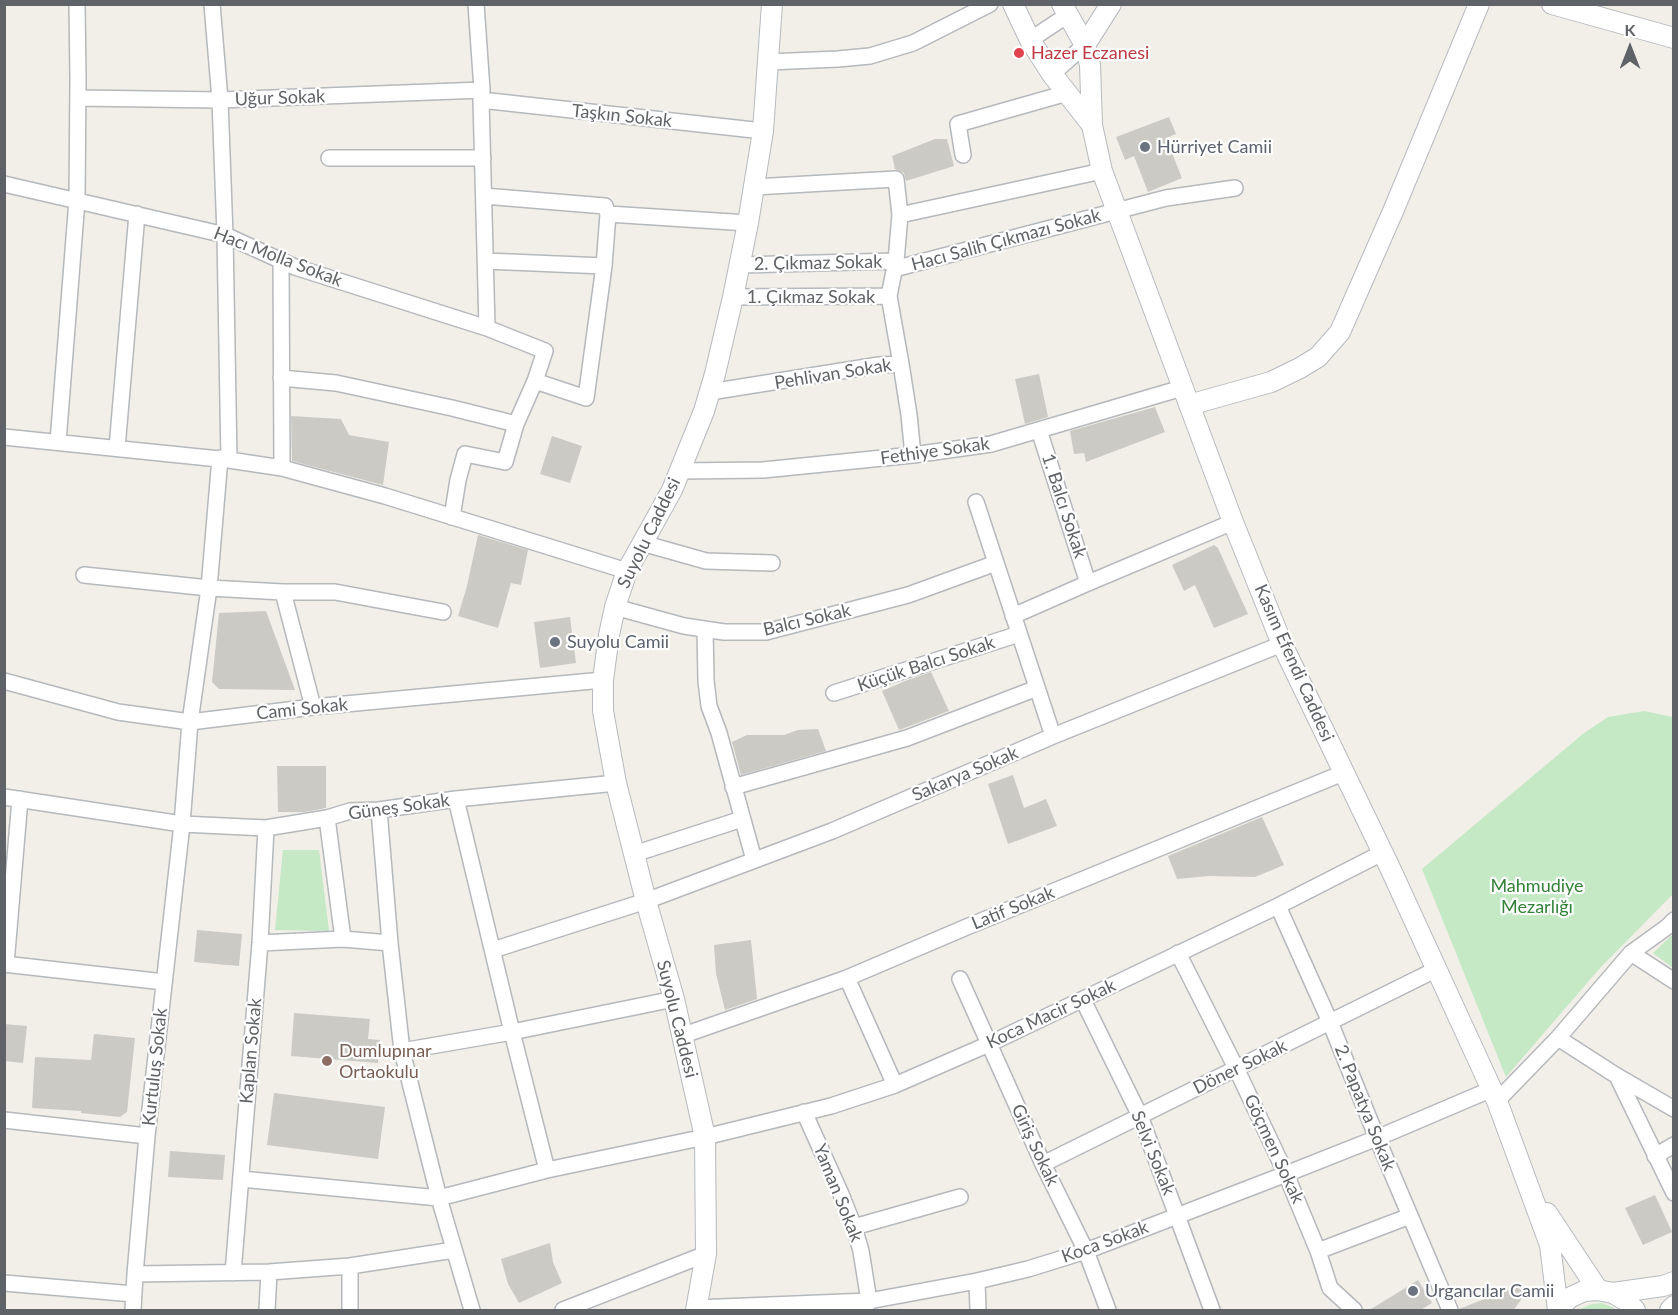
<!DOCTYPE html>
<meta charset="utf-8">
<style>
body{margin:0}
#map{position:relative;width:1678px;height:1315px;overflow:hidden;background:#f1efe8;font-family:Lato,sans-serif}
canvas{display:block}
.frame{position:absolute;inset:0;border:6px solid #5f6368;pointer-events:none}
.north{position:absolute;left:1600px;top:18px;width:60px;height:60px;-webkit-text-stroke:4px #fff;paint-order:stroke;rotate:0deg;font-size:16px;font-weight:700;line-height:24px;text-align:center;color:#5f6368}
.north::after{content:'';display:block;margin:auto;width:21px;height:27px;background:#5f6368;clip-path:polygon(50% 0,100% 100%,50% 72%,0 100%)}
</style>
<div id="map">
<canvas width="1678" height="1315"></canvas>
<div class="frame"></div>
<div class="north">K</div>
</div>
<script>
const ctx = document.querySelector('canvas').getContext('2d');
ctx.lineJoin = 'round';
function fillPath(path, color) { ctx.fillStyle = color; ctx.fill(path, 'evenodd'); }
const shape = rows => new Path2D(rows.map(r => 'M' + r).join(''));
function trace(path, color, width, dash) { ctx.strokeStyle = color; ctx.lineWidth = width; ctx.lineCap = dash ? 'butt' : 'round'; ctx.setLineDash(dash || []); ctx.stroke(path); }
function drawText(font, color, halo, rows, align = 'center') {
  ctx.font = font + ' Lato,sans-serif'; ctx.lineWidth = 4.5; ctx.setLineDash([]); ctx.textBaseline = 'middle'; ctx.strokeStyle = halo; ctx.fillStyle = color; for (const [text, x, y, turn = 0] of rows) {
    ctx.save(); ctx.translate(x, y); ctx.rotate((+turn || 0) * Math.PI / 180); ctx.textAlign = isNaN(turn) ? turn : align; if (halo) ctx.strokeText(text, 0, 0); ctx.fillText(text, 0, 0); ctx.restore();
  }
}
const green = shape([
 [1644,711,1673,717,1673,894,1600,968,1506,1077,1422,869,1584,733,1608,717],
 [283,850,319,850,329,931,275,930],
 [1673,934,1673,968,1653,953],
 [1602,1303,1612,1307,1617,1310,1578,1310,1592,1304]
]);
const building = shape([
 [1169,117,1176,134,1166,138,1182,178,1148,192,1134,156,1125,160,1116,137],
 [935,139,947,139,954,166,906,181,904,173,895,169,892,156],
 [1039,374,1048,417,1025,424,1015,379],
 [1155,407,1165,432,1086,462,1084,453,1074,454,1070,431],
 [291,416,341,419,349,435,389,442,383,485,292,461],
 [552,436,582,446,570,483,540,474],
 [478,535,528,550,521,585,511,583,498,628,458,616,467,586],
 [1214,545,1218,548,1248,614,1214,628,1195,585,1184,591,1172,565],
 [266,611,295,690,219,689,212,682,219,613],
 [570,617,576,663,540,668,534,622],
 [931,672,949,711,899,730,882,691,905,681],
 [818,729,826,751,741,775,732,742,747,735,784,735,798,730],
 [277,766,326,766,326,808,305,812,278,812],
 [1013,775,1024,808,1046,799,1057,826,1008,844,988,784],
 [1262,817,1284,865,1255,877,1209,876,1177,879,1168,856],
 [197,930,242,934,239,966,194,962],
 [751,940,757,999,725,1010,716,974,714,945],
 [294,1013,370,1019,368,1039,380,1040,378,1063,291,1056],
 [4,1024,27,1026,23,1063,4,1061],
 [94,1034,135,1038,127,1112,120,1117,81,1113,81,1111,32,1108,35,1057,91,1060],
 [274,1093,385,1107,378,1159,267,1145],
 [170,1151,225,1155,223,1180,168,1177],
 [1655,1195,1672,1232,1643,1245,1625,1208],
 [550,1243,553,1262,562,1283,519,1303,508,1284,501,1259],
 [1418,1280,1432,1303,1419,1311,1368,1311],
 [1520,1285,1525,1294,1513,1311,1460,1311,1459,1309]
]);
const street = shape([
 [212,4,220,100,225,235,229,460],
 [476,4,482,90,481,100,487,328],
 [1030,40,1069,14],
 [768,62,838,59,870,56,913,43,990,4],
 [1052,74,1085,45],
 [78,98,220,100,482,90],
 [481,100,763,131],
 [963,155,958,124,1067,93],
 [329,158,483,158],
 [4,184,225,235,295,267,487,328,545,351,535,381,516,424,505,462,465,454,458,480,452,517],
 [754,187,896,179,900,215,1102,171],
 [484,196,605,206,608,214,604,266,586,398,535,381],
 [608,214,748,223],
 [900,215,896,261,889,296,901,364],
 [281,260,282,468],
 [486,261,604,266],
 [740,265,896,261],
 [894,269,1166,198,1235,188],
 [733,297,889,296],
 [281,378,336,383,452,408,516,424],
 [710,392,879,365,901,364,909,415,913,455],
 [1039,430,1088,583],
 [4,437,229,460,282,468,385,496,627,571],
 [58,442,77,200,78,79,77,4],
 [117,448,137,214],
 [680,471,763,470,913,455,991,444,1182,388],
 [976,502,1053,736],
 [642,543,706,561,772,563],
 [84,575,209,588,283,592,335,592,443,612],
 [283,592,313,707],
 [615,607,684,626,724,632,766,632,908,595,996,563],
 [1013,616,1088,583,1233,522],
 [705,629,706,681,709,706,719,733,754,860],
 [4,681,118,712,190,722,313,707,603,680],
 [834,693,1019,634],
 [733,787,907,738,1037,688],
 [4,797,182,824,266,828,327,818,350,811,379,810,456,799,616,783],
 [456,799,512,1032,547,1170],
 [379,810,390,943,402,1051,439,1198,472,1310],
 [327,818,343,939],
 [634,854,742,819],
 [1278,906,1330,1022,1377,1138,1450,1310],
 [260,943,343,939,390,943],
 [493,950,646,901,832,831,1053,736,1282,644],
 [1178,953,1236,1068,1286,1174,1318,1251,1330,1288,1354,1310],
 [1631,953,1674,981],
 [4,964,164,982],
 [6,964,20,799],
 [847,978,895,1085],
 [960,979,1043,1164,1086,1251,1108,1310],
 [1083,1000,1140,1116,1212,1310],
 [681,1036,847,978,969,926,1343,773],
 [1558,1038,1617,1076,1674,1109],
 [402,1051,512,1032,674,999],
 [1617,1076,1674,1193],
 [1497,1101,1558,1038,1631,953,1667,927,1674,920],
 [804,1112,841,1194,854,1227,861,1251,869,1301,865,1308],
 [4,1120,147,1136],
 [1655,1156,1674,1145],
 [1043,1164,1437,969],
 [241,1179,439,1198,547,1170,705,1137,831,1106,895,1085,989,1044,1278,906,1382,853],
 [854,1227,960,1197],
 [1318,1251,1410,1216],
 [350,1266,350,1310],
 [233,1273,260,943,266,828],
 [135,1274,269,1272,350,1266,454,1250],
 [977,1281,978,1310],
 [4,1283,134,1294],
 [696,1308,869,1301,977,1281,1028,1269,1086,1251,1286,1174,1377,1138,1492,1089],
 [133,1310,135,1274,147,1136,182,824,190,722,209,588,220,458],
 [267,1310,269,1272],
 [563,1310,706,1254]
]);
const secondary = shape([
 [1013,4,1030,40,1052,74,1092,125],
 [1062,4,1085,45,1090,65,1092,125,1102,171,1233,522,1282,644,1391,870,1497,1101,1550,1245,1558,1310],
 [1552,4,1674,38],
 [1085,45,1111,4],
 [1189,405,1271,382,1300,368,1318,357,1340,332,1394,209,1479,4],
 [1547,1213,1598,1290],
 [1613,1293,1663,1286,1674,1282],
 [696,1310,706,1254,705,1137,674,999,646,901,616,783,603,711,603,680,609,635,615,607,627,571,672,490,704,411,715,374,733,297,748,223,763,131,772,4],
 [1558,1310,1569,1298,1584,1291,1598,1290,1613,1293,1625,1300,1635,1310],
 [1670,1310,1674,1306]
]);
const markers = [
 [1019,53,6,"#e0444e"],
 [1145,147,6,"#6b7280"],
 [555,642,6,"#6b7280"],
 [327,1061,6,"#8d6e63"],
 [1413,1291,6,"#6b7280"]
];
const healthNames = [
 ["Hazer Eczanesi",1031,53]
];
const streetNames = [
 ["Uğur Sokak",280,98,-2],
 ["Taşkın Sokak",622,116,6],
 ["Hacı Salih Çıkmazı Sokak",1006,240,-15],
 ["Hacı Molla Sokak",278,257,21],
 ["2. Çıkmaz Sokak",818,263,-1],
 ["1. Çıkmaz Sokak",811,297],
 ["Pehlivan Sokak",833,374,-9],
 ["Fethiye Sokak",935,451,-8],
 ["1. Balcı Sokak",1064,506,72],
 ["Suyolu Caddesi",649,533,-64],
 ["Balcı Sokak",807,620,-13],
 ["Kasım Efendi Caddesi",1294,663,66],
 ["Küçük Balcı Sokak",926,664,-18],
 ["Cami Sokak",302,709,-6],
 ["Sakarya Sokak",965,774,-23],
 ["Güneş Sokak",399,807,-8],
 ["Latif Sokak",1013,908,-22],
 ["Koca Macir Sokak",1051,1014,-25],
 ["Suyolu Caddesi",677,1019,76],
 ["Kaplan Sokak",251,1051,-85],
 ["Kurtuluş Sokak",155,1067,-84],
 ["Döner Sokak",1240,1067,-26],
 ["2. Papatya Sokak",1365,1108,68],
 ["Giriş Sokak",1035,1145,65],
 ["Göçmen Sokak",1274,1149,65],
 ["Selvi Sokak",1153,1153,68],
 ["Yaman Sokak",838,1193,68],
 ["Koca Sokak",1105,1242,-20]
];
const worshipNames = [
 ["Hürriyet Camii",1157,147],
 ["Suyolu Camii",567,642],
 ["Urgancılar Camii",1425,1291]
];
const parkNames = [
 ["Mahmudiye",1537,886],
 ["Mezarlığı",1537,907]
];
const educationNames = [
 ["Dumlupınar",339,1051],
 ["Ortaokulu",339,1072]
];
fillPath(green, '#c5e8c5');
fillPath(building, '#cccac5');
trace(street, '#b5b8bc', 18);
trace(secondary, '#b6babf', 22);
trace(street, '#fff', 15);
trace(secondary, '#fff', 20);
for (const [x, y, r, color] of markers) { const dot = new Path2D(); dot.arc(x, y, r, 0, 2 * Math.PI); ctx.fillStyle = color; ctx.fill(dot); trace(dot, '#fff', 2); }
drawText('18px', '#be3a42', '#fff', healthNames, 'left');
drawText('18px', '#5f6368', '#fff', streetNames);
drawText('18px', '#5b616d', '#fff', worshipNames, 'left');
drawText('18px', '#348238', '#fff', parkNames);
drawText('18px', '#785e54', '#fff', educationNames, 'left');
</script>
